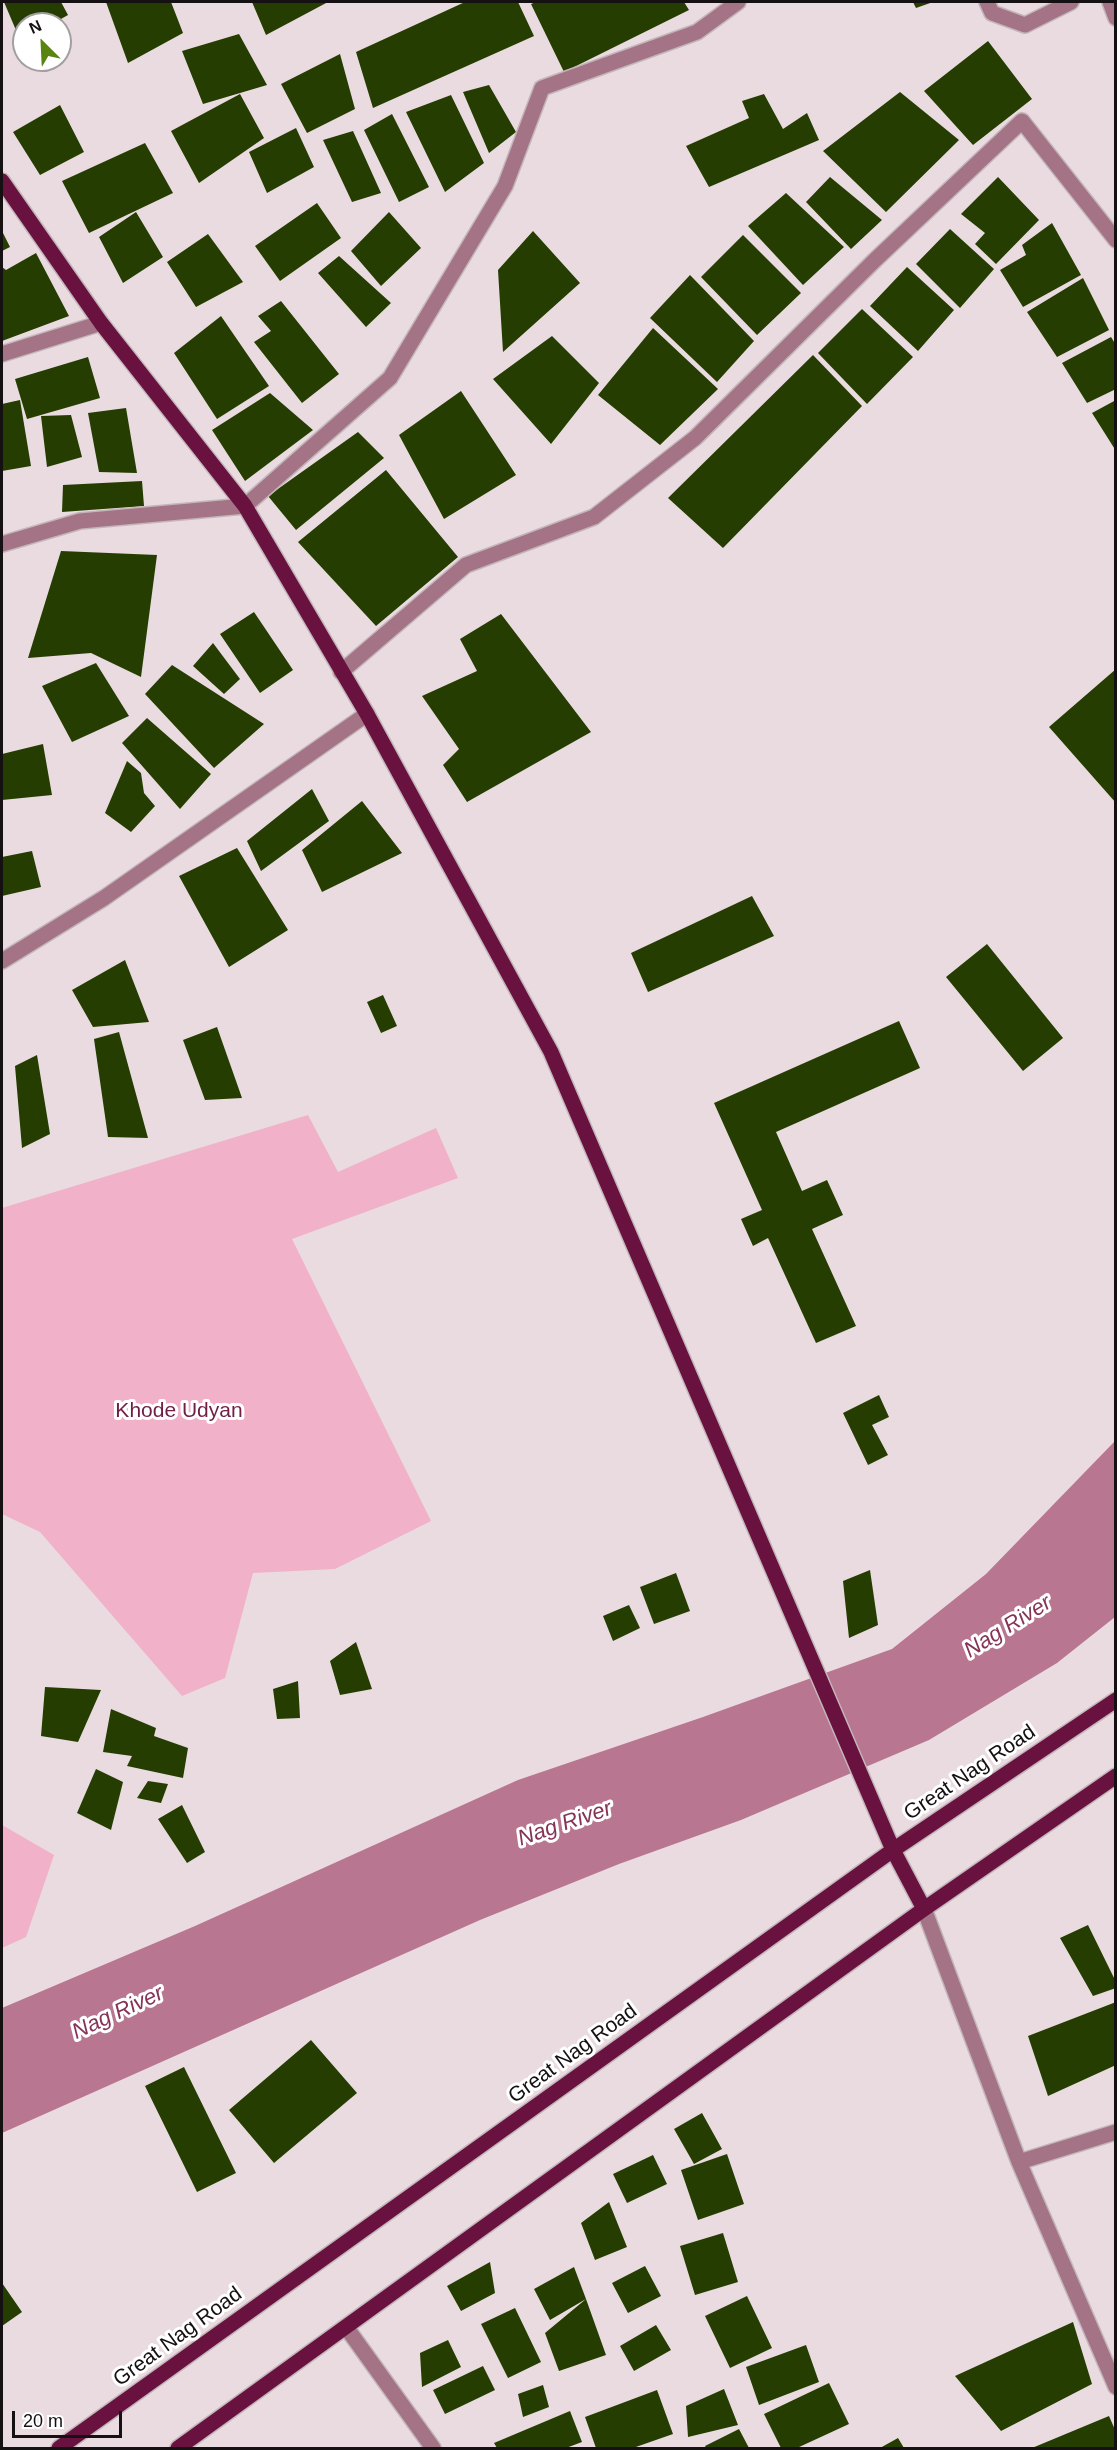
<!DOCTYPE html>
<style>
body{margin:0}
#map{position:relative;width:1117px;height:2450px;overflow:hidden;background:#e9dbdf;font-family:Arial,sans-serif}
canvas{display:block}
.frame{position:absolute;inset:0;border:3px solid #151012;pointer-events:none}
.north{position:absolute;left:12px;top:12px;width:60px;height:60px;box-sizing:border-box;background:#fff;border:2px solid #a19fa0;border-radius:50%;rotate:336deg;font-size:16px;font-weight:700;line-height:24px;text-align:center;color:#151012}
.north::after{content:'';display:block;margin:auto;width:21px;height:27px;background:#58840f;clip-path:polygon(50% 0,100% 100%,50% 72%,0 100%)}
.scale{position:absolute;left:12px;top:2411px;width:110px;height:27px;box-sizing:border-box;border:3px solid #151012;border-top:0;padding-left:8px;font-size:18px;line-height:21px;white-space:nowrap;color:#151012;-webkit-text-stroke:4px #fff;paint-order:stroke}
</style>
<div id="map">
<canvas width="1117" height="2450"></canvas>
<div class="frame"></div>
<div class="north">N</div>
<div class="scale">20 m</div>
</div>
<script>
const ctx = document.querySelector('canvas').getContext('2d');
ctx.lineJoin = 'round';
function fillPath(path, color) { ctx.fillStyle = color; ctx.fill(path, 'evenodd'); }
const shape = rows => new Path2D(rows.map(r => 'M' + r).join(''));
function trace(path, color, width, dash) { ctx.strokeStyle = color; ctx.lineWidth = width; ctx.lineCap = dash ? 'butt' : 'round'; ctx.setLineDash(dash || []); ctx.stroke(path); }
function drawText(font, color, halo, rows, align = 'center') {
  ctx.font = font + ' Arial,sans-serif'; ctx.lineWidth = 6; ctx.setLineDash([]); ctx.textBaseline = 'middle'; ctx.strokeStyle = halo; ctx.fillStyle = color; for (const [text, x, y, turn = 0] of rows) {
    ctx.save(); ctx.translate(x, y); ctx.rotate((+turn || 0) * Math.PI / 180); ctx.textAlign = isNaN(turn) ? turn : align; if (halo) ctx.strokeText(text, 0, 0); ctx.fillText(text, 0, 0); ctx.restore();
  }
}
const green = shape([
 [308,1115,338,1172,436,1128,458,1178,292,1239,431,1521,335,1569,253,1573,225,1678,182,1696,40,1532,2,1514,2,1208],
 [2,1825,54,1855,26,1937,2,1948]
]);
const water = shape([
 [1115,1441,1115,1617,1057,1663,929,1740,741,1820,619,1864,480,1920,2,2133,2,2008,195,1926,518,1780,703,1717,892,1649,986,1574]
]);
const building = shape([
 [4,2,61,2,68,15,52,24,24,24,24,41,21,42],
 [106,2,171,2,183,33,128,63],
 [252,2,328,2,266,35],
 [465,2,518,2,534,36,373,108,356,52],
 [536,2,684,2,689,10,564,72,531,4],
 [913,2,933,2,916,8],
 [239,34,267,85,203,104,182,51],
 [988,41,1032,99,973,145,924,91],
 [340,54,355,109,307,133,281,84],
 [489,85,516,132,489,153,463,92],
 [900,92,959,140,886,212,823,151],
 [240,94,264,138,199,183,171,131],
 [764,94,783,129,807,113,819,140,709,187,686,146,749,118,742,101],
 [451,95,484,163,445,192,406,112],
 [60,105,84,152,40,175,13,132],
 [392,114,429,187,399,202,364,130],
 [296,128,314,167,267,193,249,152],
 [353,131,381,193,352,202,323,140],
 [145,143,173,193,89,233,62,181],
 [830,177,882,220,851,249,806,202],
 [998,177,1039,220,996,264,975,244,985,233,961,214],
 [786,193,844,247,803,285,748,226],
 [317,203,341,238,280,281,255,246],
 [136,212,163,257,123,283,99,237],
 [389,212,421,248,381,286,351,251],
 [1052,223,1081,275,1023,307,1000,270,1026,255,1022,245],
 [950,229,994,269,960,308,916,264],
 [2,231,10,247,2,251],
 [533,231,580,283,503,352,498,270],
 [208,234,243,282,196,307,167,262],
 [743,235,801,293,757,335,701,277],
 [36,253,69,316,2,341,2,267,6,270],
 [339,256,391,303,366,327,318,273],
 [907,267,954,310,918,351,870,306],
 [690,275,754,341,717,382,650,318],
 [1083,278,1109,330,1057,357,1027,312],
 [281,301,339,374,302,403,254,342,271,331,258,316],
 [862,309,913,357,867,404,818,353],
 [221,316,269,386,217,419,174,353],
 [653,328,718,389,660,445,598,395],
 [552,336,599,383,551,444,493,379],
 [1111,337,1116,345,1116,389,1087,403,1062,363],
 [813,355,862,406,723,548,668,498],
 [88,357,100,398,27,419,15,379],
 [461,391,516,475,444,519,399,435],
 [270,393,313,430,245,481,212,430],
 [20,400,31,466,2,471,2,404],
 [1116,400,1116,451,1092,413],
 [126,408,137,473,99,472,88,413],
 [71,415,82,457,47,467,41,416],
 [358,432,384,458,296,530,268,496],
 [386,470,458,557,376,626,298,542],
 [142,481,144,506,62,512,63,485],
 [61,551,157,555,141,677,91,653,28,658],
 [254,612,293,670,260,693,220,634],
 [501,614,591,732,467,802,443,765,459,749,422,696,477,671,460,639],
 [213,643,240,679,224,694,193,666],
 [96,663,129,716,72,742,42,686],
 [172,665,264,724,214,768,145,694],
 [1116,669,1116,803,1049,727],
 [147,718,211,774,180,809,122,743],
 [43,744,52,795,2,800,2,754],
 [127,761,141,773,144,793,155,806,131,832,105,813],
 [312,789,329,821,261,871,247,841],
 [362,801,402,853,322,892,302,850],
 [237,848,288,930,229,967,179,876],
 [32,851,41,887,2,896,2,857],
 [752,896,774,936,648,992,631,953],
 [987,944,1063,1038,1023,1071,946,977],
 [125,960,149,1022,93,1027,72,990],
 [383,995,397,1026,381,1033,367,1002],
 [899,1021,920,1068,776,1132,802,1191,827,1180,843,1215,812,1229,856,1326,816,1343,768,1238,753,1246,741,1219,762,1210,714,1103],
 [217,1027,242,1098,205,1100,183,1040],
 [119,1032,148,1138,108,1137,94,1039],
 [37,1055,50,1134,22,1148,15,1066],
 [879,1395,889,1417,872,1425,888,1455,868,1465,843,1413],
 [870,1570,878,1625,849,1638,843,1581],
 [676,1573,690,1611,654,1624,640,1587],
 [629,1605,640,1628,613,1641,603,1616],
 [356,1642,372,1689,340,1695,330,1661],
 [298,1681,300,1718,277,1719,273,1689],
 [45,1687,101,1690,78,1742,41,1736],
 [111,1709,156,1728,154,1736,188,1748,183,1778,127,1766,132,1756,103,1752],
 [96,1769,123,1782,111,1830,77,1813],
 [148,1781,168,1784,161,1803,137,1798],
 [182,1805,205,1852,187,1863,158,1819],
 [1088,1925,1116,1982,1116,1988,1093,1996,1060,1938],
 [1116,2002,1116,2065,1048,2096,1028,2036],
 [311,2040,357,2093,274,2163,229,2110],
 [184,2067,236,2173,197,2192,145,2086],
 [702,2113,722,2149,694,2164,674,2129],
 [727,2154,744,2204,698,2220,681,2170],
 [653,2155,667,2184,627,2203,613,2174],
 [609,2202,627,2247,595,2260,581,2223],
 [723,2233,738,2282,695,2295,680,2246],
 [490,2262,495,2293,461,2311,447,2286],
 [645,2266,661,2296,628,2313,612,2283],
 [574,2267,586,2299,550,2320,534,2289],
 [2,2283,22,2312,2,2326],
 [747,2296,772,2348,730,2368,705,2316],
 [586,2299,606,2355,559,2371,545,2333],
 [515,2308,541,2362,508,2378,481,2324],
 [1073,2322,1092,2384,1001,2431,955,2376],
 [656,2325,671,2350,634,2371,620,2346],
 [448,2340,461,2367,422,2387,420,2353],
 [806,2345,819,2382,759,2405,746,2367],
 [483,2366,495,2390,445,2414,433,2390],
 [829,2383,849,2424,797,2448,781,2448,764,2414],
 [543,2385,549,2407,523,2417,518,2394],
 [724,2389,738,2425,688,2437,686,2406],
 [657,2390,673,2434,633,2448,596,2448,585,2417],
 [570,2411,582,2442,566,2448,497,2448,494,2443],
 [1109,2416,1116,2432,1116,2448,1032,2448],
 [739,2429,749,2448,706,2448,705,2446],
 [898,2438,904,2448,880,2448]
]);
const minor = shape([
 [987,2,992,13,1025,25,1071,2],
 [1110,2,1116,18],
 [2,354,101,323],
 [2,544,80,521,245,506,390,378,505,186,542,88,697,32,738,2],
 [341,672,466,565,594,517,695,438,875,260,1022,121,1116,240],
 [2,961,104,898,367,714],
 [924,1909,1019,2162,1116,2387],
 [1019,2162,1116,2132],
 [346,2327,433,2448]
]);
const major = shape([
 [2,181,101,323,245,506,367,714,551,1052,893,1850,924,1909],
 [59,2448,893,1850,1116,1700],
 [178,2448,924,1909,1116,1776]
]);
const parkNames = [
 ["Khode Udyan",179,1411]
];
const streetNames = [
 ["Great Nag Road",970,1773,-34],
 ["Great Nag Road",573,2054,-36],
 ["Great Nag Road",178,2337,-36]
];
const waterNames = [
 ["Nag River",1008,1627,-32],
 ["Nag River",565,1824,-19],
 ["Nag River",118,2013,-25]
];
fillPath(green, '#f1b1c8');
fillPath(water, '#b97690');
fillPath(building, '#253d00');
trace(minor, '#c3b6ba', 18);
trace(major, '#c3b6ba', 18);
trace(minor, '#a57386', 15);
trace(major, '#6a123f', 15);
drawText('21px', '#6f1e45', '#fff', parkNames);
drawText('21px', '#151012', '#fff', streetNames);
drawText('italic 22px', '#863358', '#fff', waterNames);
</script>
